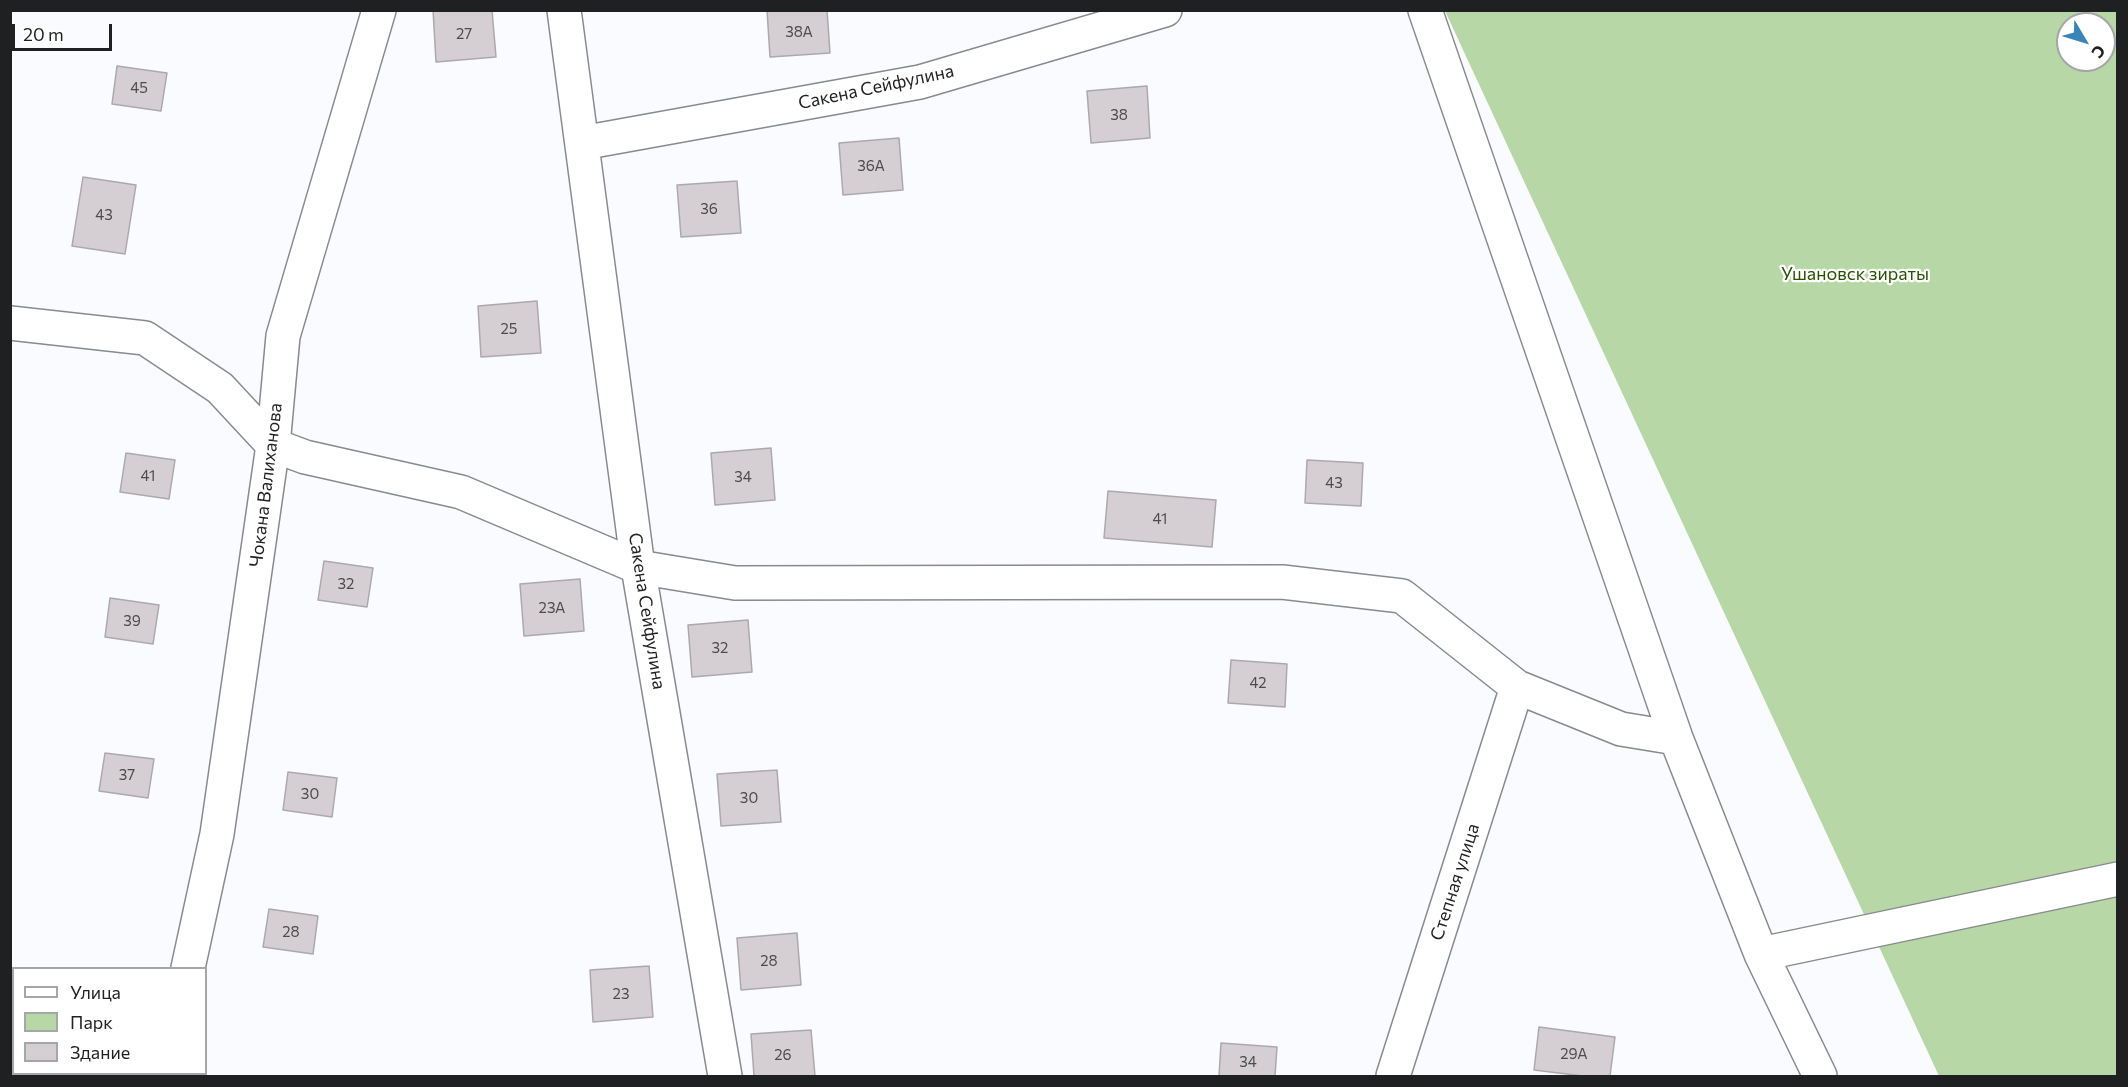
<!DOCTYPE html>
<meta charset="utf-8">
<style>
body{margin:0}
#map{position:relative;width:2128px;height:1087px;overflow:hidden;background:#f9fbff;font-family:Commissioner,sans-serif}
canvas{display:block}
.frame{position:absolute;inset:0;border:12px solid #1f2022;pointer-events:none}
.legend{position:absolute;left:12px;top:967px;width:195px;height:108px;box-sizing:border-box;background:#fff;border:2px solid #a5a6a7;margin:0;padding:8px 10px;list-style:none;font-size:18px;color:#1f2022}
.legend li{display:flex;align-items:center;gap:12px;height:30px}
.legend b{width:30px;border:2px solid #a5a6a7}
.north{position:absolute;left:2056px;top:12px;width:60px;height:60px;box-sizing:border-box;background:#fff;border:2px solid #a5a6a7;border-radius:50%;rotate:128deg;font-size:16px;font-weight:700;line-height:24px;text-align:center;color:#1f2022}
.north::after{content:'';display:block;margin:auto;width:21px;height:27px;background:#3985b8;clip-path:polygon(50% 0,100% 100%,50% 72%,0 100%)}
.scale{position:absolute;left:12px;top:24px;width:100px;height:27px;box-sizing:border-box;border:3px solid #1f2022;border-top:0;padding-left:8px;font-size:18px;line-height:21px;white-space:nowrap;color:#1f2022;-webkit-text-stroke:4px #fff;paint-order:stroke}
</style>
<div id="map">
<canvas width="2128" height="1087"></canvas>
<div class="frame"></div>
<ul class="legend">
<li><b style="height:8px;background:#fff"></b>Улица</li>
<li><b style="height:16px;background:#b7d7a7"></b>Парк</li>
<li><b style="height:16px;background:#d5cfd4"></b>Здание</li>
</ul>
<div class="north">С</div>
<div class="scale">20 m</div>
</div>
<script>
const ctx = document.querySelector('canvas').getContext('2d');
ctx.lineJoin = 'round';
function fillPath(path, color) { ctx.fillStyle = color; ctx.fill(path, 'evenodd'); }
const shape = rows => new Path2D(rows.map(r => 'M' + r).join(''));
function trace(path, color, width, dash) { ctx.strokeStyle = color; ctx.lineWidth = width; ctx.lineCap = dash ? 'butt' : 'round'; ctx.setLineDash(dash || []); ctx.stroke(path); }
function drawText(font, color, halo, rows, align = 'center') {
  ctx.font = font + ' Commissioner,sans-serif'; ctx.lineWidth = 4.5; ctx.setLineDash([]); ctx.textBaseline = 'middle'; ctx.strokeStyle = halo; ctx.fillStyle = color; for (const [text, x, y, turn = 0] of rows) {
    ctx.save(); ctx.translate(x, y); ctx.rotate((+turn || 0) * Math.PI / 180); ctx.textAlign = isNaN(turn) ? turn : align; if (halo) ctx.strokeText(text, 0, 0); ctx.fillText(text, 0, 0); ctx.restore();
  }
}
const green = shape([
 [1445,11,2117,11,2117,1076,1939,1076],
 [2068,24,2104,24,2104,60,2068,60]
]);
const building = shape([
 [433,10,492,10,496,57,436,62,433,10],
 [767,10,827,10,830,53,770,57,767,10],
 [117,66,167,73,161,111,112,104,117,66],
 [1147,86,1150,138,1091,143,1087,91,1147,86],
 [899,138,903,190,843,195,839,143,899,138],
 [83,177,136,185,125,254,72,246,83,177],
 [737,181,741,233,681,237,677,185,737,181],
 [537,301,541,353,481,357,478,306,537,301],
 [771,448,775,500,715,505,711,453,771,448],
 [126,453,175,460,169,499,120,492,126,453],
 [1307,460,1363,463,1361,506,1305,503,1307,460],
 [1108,491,1216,500,1212,547,1104,538,1108,491],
 [324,561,373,568,367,607,318,600,324,561],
 [580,579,584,631,524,636,520,584,580,579],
 [110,598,159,605,153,644,105,637,110,598],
 [748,620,752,672,692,677,688,625,748,620],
 [1231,660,1287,664,1285,707,1228,703,1231,660],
 [105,753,154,759,148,798,99,791,105,753],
 [777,770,781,822,721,826,717,774,777,770],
 [288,772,337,778,332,817,283,810,288,772],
 [269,909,318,916,313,954,263,947,269,909],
 [797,933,801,985,741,990,737,938,797,933],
 [649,966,653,1017,593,1022,590,970,649,966],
 [1539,1027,1615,1037,1610,1076,1583,1076,1534,1070,1539,1027],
 [811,1030,815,1076,754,1076,751,1034,811,1030],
 [1221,1043,1277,1047,1275,1076,1219,1076,1221,1043]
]);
const minor = shape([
 [564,10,638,567,725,1076],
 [1425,10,1676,738,1761,954,1820,1076],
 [582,143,920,82,1165,10],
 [10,323,145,338,220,388,273,445,305,457,461,492,638,567,735,583,1282,582,1402,596,1517,687,1621,729,1676,738],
 [1761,954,2118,879],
 [188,968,217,834,273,445,283,336,379,10],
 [164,1076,165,1074],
 [1393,1076,1517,687]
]);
const numberNames = [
 ["38А",799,32],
 ["27",464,34],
 ["45",139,88],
 ["38",1119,115],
 ["36А",871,166],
 ["36",709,209],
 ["43",104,215],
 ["25",509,329],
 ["41",148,476],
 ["34",743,477],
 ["43",1334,483],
 ["41",1160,519],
 ["32",346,584],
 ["23А",552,608],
 ["39",132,621],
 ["32",720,648],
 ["42",1258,683],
 ["37",127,775],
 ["30",310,794],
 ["30",749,798],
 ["28",291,932],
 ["28",769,961],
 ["23",621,994],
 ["29А",1574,1054],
 ["26",783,1055],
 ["34",1248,1062]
];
const streetNames = [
 ["Сакена Сейфулина",876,87,-12],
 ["Чокана Валиханова",266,485,-83],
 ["Сакена Сейфулина",647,611,81],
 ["Степная улица",1455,882,-72]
];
const parkNames = [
 ["Ушановск зираты",1855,274]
];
fillPath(green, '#b7d7a7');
fillPath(building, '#d5cfd4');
trace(building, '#ada8ad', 1.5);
trace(minor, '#878a8f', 36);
trace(minor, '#fff', 33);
drawText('15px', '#4c4c4e', null, numberNames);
drawText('18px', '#1f2022', '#fff', streetNames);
drawText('18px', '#275300', '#fff', parkNames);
</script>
